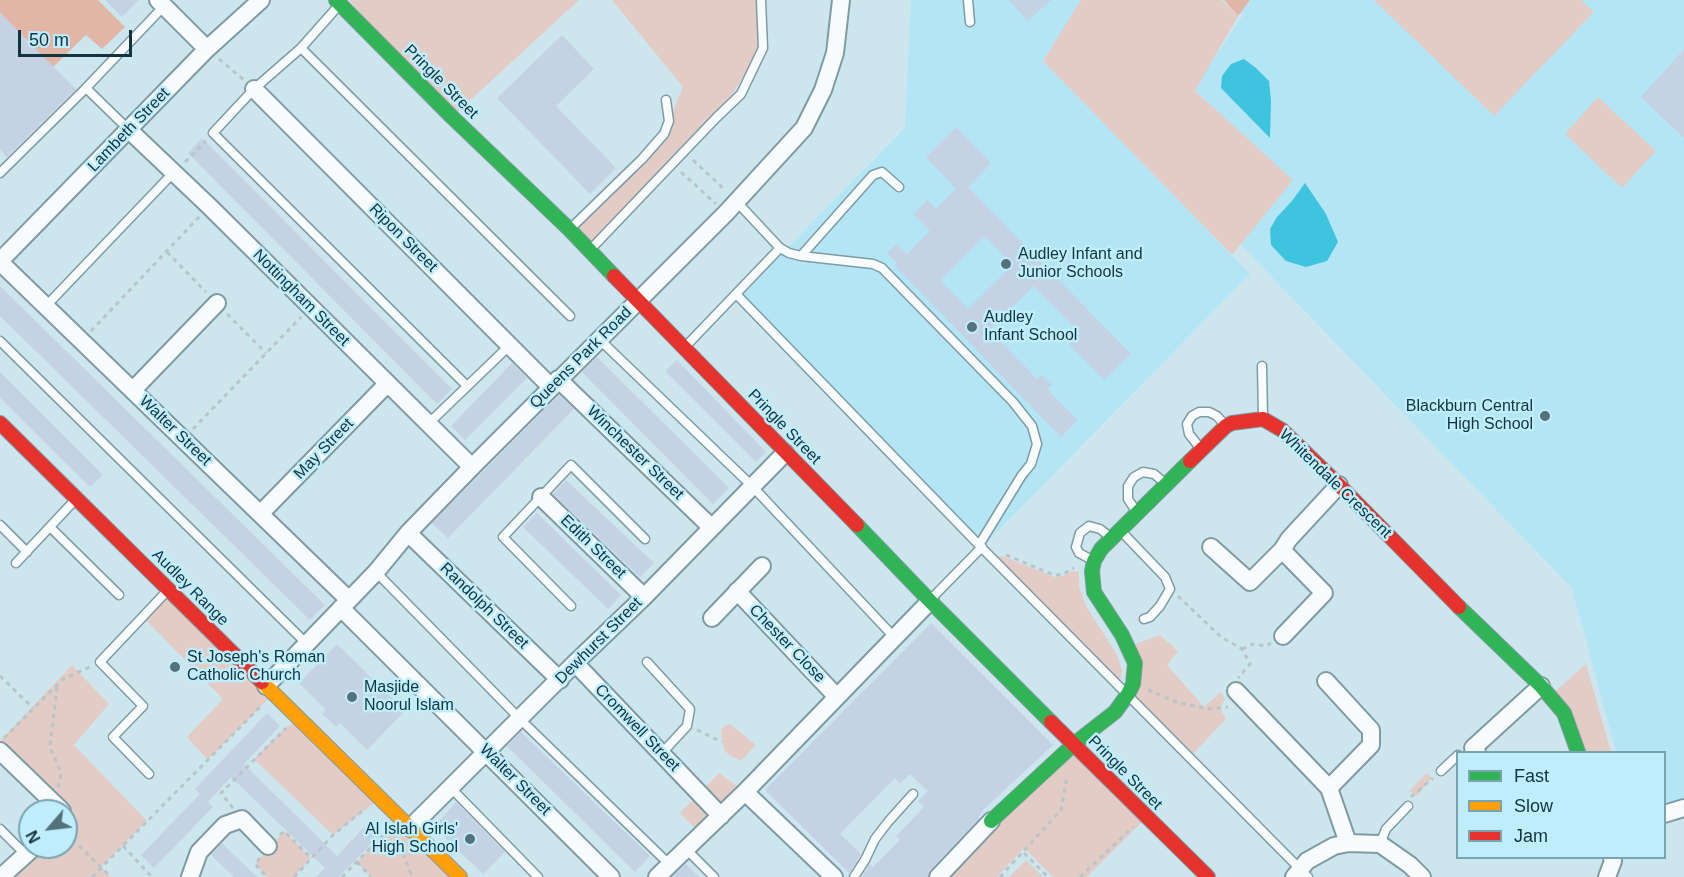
<!DOCTYPE html>
<style>
body{margin:0}
#map{position:relative;width:1684px;height:877px;overflow:hidden;background:#cde6ee;font-family:Arial,sans-serif}
canvas{display:block}
.legend{position:absolute;left:1456px;top:751px;width:210px;height:108px;box-sizing:border-box;background:#bfedfc;border:2px solid #7aa3b0;margin:0;padding:8px 10px;list-style:none;font-size:18px;color:#12343e}
.legend li{display:flex;align-items:center;gap:12px;height:30px}
.legend b{width:30px;border:2px solid #7aa3b0}
.north{position:absolute;left:18px;top:799px;width:60px;height:60px;box-sizing:border-box;background:#bfedfc;border:2px solid #7aa3b0;border-radius:50%;rotate:242deg;font-size:16px;font-weight:700;line-height:24px;text-align:center;color:#12343e}
.north::after{content:'';display:block;margin:auto;width:21px;height:27px;background:#53727c;clip-path:polygon(50% 0,100% 100%,50% 72%,0 100%)}
.scale{position:absolute;left:18px;top:30px;width:114px;height:27px;box-sizing:border-box;border:3px solid #12343e;border-top:0;padding-left:8px;font-size:18px;line-height:21px;white-space:nowrap;color:#12343e;-webkit-text-stroke:4px #bfedfc;paint-order:stroke}
</style>
<div id="map">
<canvas width="1684" height="877"></canvas>
<ul class="legend">
<li><b style="height:8px;background:#30b455"></b>Fast</li>
<li><b style="height:8px;background:#ff9f0a"></b>Slow</li>
<li><b style="height:8px;background:#e5322d"></b>Jam</li>
</ul>
<div class="north">N</div>
<div class="scale">50 m</div>
</div>
<script>
const ctx = document.querySelector('canvas').getContext('2d');
ctx.lineJoin = 'round';
function fillPath(path, color) { ctx.fillStyle = color; ctx.fill(path, 'evenodd'); }
const shape = rows => new Path2D(rows.map(r => 'M' + r).join(''));
function trace(path, color, width, dash) { ctx.strokeStyle = color; ctx.lineWidth = width; ctx.lineCap = dash ? 'butt' : 'round'; ctx.setLineDash(dash || []); ctx.stroke(path); }
function drawText(font, color, halo, rows, align = 'center') {
  ctx.font = font + ' Arial,sans-serif'; ctx.lineWidth = 5; ctx.setLineDash([]); ctx.textBaseline = 'middle'; ctx.strokeStyle = halo; ctx.fillStyle = color; for (const [text, x, y, turn = 0] of rows) {
    ctx.save(); ctx.translate(x, y); ctx.rotate((+turn || 0) * Math.PI / 180); ctx.textAlign = isNaN(turn) ? turn : align; if (halo) ctx.strokeText(text, 0, 0); ctx.fillText(text, 0, 0); ctx.restore();
  }
}
const built = shape([
 [911,0,1081,0,1043,61,1250,274,984,545,742,294,905,128],
 [1228,0,1684,0,1684,798,1665,804,1664,752,1616,752,1572,588,1240,244,1290,182,1194,89,1243,15]
]);
const green = shape([
 [349,0,579,0,452,117],
 [612,0,761,0,763,48,716,118,590,250,569,229,664,134,683,87],
 [1081,0,1222,0,1238,16,1195,91,1293,180,1232,255,1043,61],
 [1374,0,1581,0,1594,12,1494,116],
 [1598,97,1656,151,1622,188,1565,134],
 [1002,556,1055,577,1063,576,1072,571,1079,572,1079,586,1086,606,1117,655,1122,670,1121,678,1119,680,997,557],
 [169,590,274,693,208,760,187,737,223,699,143,617],
 [1160,635,1178,651,1167,665,1204,707,1221,692,1225,699,1220,708,1226,719,1190,757,1128,694,1128,647],
 [1586,664,1611,752,1578,752,1550,696],
 [72,665,109,704,74,745,147,821,101,867,111,877,1,877,34,847,66,847,66,817,0,751,0,741],
 [299,718,380,798,333,835,254,759,282,731],
 [730,724,756,745,741,761,729,755,725,751,722,742,721,730,725,726],
 [1074,745,1145,819,1087,877,1053,877,1024,848,997,877,943,877],
 [719,773,745,792,701,835,680,813],
 [1427,773,1432,778,1417,796,1409,791],
 [401,818,459,877,371,877,357,862],
 [284,831,311,858,294,877,267,877,255,864],
 [1026,860,1043,877,1009,877]
]);
const forest = shape([
 [0,0,98,0,125,27,102,49,86,35,53,67,0,13],
 [1224,0,1250,0,1238,16]
]);
const water = shape([
 [1244,59,1256,68,1269,81,1271,100,1270,138,1221,88,1222,76,1231,64],
 [1305,183,1326,214,1338,242,1327,261,1306,267,1286,261,1271,245,1270,229,1277,217,1292,201]
]);
const building = shape([
 [105,0,139,0,122,17],
 [1009,0,1052,0,1027,21],
 [0,13,76,89,7,157,0,150],
 [562,35,594,69,556,106,616,168,590,194,497,98],
 [1684,49,1684,138,1641,97],
 [956,127,991,163,968,187,1131,354,1104,380,1069,344,1080,333,1034,286,989,330,1037,379,1041,375,1052,385,1047,389,1078,420,1061,437,895,266,897,263,887,253,897,244,907,254,930,231,913,214,927,200,936,209,956,189,926,157],
 [985,236,1013,265,968,309,940,280],
 [202,138,452,389,437,404,188,153],
 [0,286,325,605,310,620,0,316],
 [597,357,729,488,713,504,582,372],
 [677,360,766,452,756,462,665,371],
 [512,363,527,378,465,440,451,426],
 [0,372,103,475,90,487,0,398],
 [559,395,574,409,448,538,432,523],
 [566,480,654,563,640,577,553,494],
 [537,513,621,595,608,609,523,527],
 [931,623,1053,745,982,811,978,820,930,870,928,877,862,877,870,864,873,867,900,840,896,836,924,807,918,801,928,791,919,783,910,774,900,784,895,778,840,834,861,854,849,873,765,790],
 [337,644,405,711,367,750,340,723,336,727,322,714,326,710,299,683],
 [267,713,280,726,244,764,337,856,368,823,380,835,339,877,316,877,325,868,231,777,208,802,213,807,154,868,141,855,200,794,195,789],
 [521,732,650,856,635,872,507,746],
 [456,802,505,852,483,874,434,827],
 [222,843,233,854,257,877,234,877,211,855],
 [686,864,699,877,672,877]
]);
const path = shape([
 [219,59,244,80],
 [693,160,725,190],
 [185,162,206,141],
 [681,172,716,204],
 [167,252,206,292],
 [227,314,266,353],
 [91,331,200,216],
 [193,429,301,317],
 [1006,555,1054,575,1061,575,1074,568],
 [1178,596,1221,637,1242,649,1250,664,1238,678],
 [1242,649,1253,644,1266,646,1271,643],
 [0,676,33,708],
 [57,687,50,747,61,773,58,788],
 [1148,690,1177,702,1204,708,1209,709,1228,707],
 [697,730,722,742],
 [4,738,63,679,90,667],
 [1411,797,1433,778],
 [233,808,221,793,286,728],
 [66,833,111,877],
 [280,835,284,831,311,858],
 [400,845,412,877],
 [123,846,152,877],
 [1024,853,1048,877],
 [260,858,255,864,267,877],
 [357,862,371,877],
 [92,877,262,705],
 [294,877,333,835,366,808],
 [342,877,387,831],
 [1000,877,1061,810,1067,777],
 [1080,877,1133,827]
]);
const lane = shape([
 [968,0,970,22],
 [340,4,301,48,254,89,213,133,467,386],
 [301,48,570,316],
 [86,88,129,130],
 [0,173,86,88,164,6],
 [737,202,780,248,789,253,801,256,873,264,882,268,1013,402,1032,426,1037,444,1031,464,1022,475,979,545],
 [570,229,642,159,664,134,669,121,666,100],
 [590,250,716,118,741,94,763,48,761,0],
 [801,256,873,175,882,172,899,187],
 [736,294,979,545,1308,877],
 [46,306,174,172],
 [599,339,752,486,894,637],
 [0,341,307,644],
 [685,347,780,248],
 [1262,366,1263,418],
 [428,424,509,346],
 [1201,449,1189,434,1187,424,1192,416,1199,412,1209,412,1217,416,1224,424],
 [1136,511,1128,499,1128,486,1134,477,1143,472,1154,474,1165,483],
 [0,525,27,552],
 [50,527,119,595],
 [1120,530,1165,577,1170,589,1160,606,1150,617,1144,619],
 [1094,561,1079,553,1076,547,1080,533,1089,526,1100,529,1110,537],
 [16,563,75,500],
 [376,572,520,719,670,865],
 [930,600,982,547],
 [571,606,503,537,571,465,645,539],
 [647,662,690,709,687,726,661,754],
 [1441,771,1458,755],
 [149,774,113,737,143,706,100,662,168,590],
 [451,788,538,877],
 [0,829,26,855],
 [1380,844,1386,829,1408,806],
 [686,849,714,877],
 [854,877,865,860,875,839,888,822,913,794]
]);
const street = shape([
 [158,0,207,49],
 [254,89,551,387],
 [129,130,210,207,472,467],
 [0,261,207,49,261,0],
 [0,262,349,600],
 [558,379,711,527],
 [133,390,217,303],
 [541,497,644,597],
 [261,513,387,384],
 [408,533,560,680],
 [1211,547,1250,582,1282,550,1289,539,1339,485],
 [1282,550,1324,593,1283,636],
 [737,591,837,697],
 [341,608,611,877],
 [712,618,762,566],
 [575,663,721,816],
 [1326,681,1371,730,1371,745,1329,788],
 [266,686,376,572,408,533,472,467,726,213,804,128,823,90,835,53,841,0],
 [1236,691,1329,788,1348,843],
 [0,751,62,811],
 [1477,752,1473,748,1541,686],
 [745,792,834,877],
 [1664,814,1684,808],
 [410,828,575,663,644,597,785,453],
 [1,877,34,847],
 [190,877,199,852,225,825,242,819,268,846],
 [657,877,745,792,930,601],
 [938,877,991,821],
 [1294,877,1307,861,1334,846,1348,843,1380,844,1410,865,1422,877],
 [1607,877,1613,861,1612,858]
]);
const fast = shape([
 [336,0,452,117,569,229,614,276],
 [857,525,930,601,1051,722],
 [1459,607,1541,686,1564,713,1578,752],
 [991,821,1074,744,1115,712,1128,694,1133,684,1135,663,1122,635,1094,592,1092,571,1094,561,1101,549,1190,461]
]);
const slow = shape([
 [262,682,460,877]
]);
const jam = shape([
 [614,276,857,525],
 [0,423,262,682],
 [1190,461,1226,426,1232,423,1263,419,1282,430,1339,485,1459,607],
 [1051,722,1208,877]
]);
const markers = [
 [1006,264,6,"#53727c"],
 [972,327,6,"#53727c"],
 [1545,416,6,"#53727c"],
 [175,667,6,"#53727c"],
 [352,697,6,"#53727c"],
 [470,839,6,"#53727c"]
];
const streetNames = [
 ["Pringle Street",441,82,45],
 ["Lambeth Street",129,130,-46],
 ["Ripon Street",403,238,45],
 ["Nottingham Street",301,298,45],
 ["Queens Park Road",581,358,-45],
 ["Pringle Street",784,427,46],
 ["Walter Street",175,431,44],
 ["May Street",324,449,-46],
 ["Winchester Street",635,453,44],
 ["Whitendale Crescent",1335,484,44],
 ["Edith Street",593,547,44],
 ["Audley Range",190,588,45],
 ["Randolph Street",484,606,44],
 ["Dewhurst Street",599,641,-45],
 ["Chester Close",787,644,46],
 ["Cromwell Street",637,728,46],
 ["Pringle Street",1125,773,45],
 ["Walter Street",515,780,45]
];
const poiNames = [
 ["Audley Infant and",1018,255],
 ["Junior Schools",1018,273],
 ["Audley",984,318],
 ["Infant School",984,336],
 ["Blackburn Central",1533,407,"right"],
 ["High School",1533,425,"right"],
 ["St Joseph's Roman",187,658],
 ["Catholic Church",187,676],
 ["Masjide",364,688],
 ["Noorul Islam",364,706],
 ["Al Islah Girls'",458,830,"right"],
 ["High School",458,848,"right"]
];
fillPath(built, '#b3e5f5');
fillPath(green, '#e2ccc5');
fillPath(forest, '#e1b6a7');
fillPath(water, '#3fc4df');
fillPath(building, '#c5d2e3');
trace(lane, '#7e9ba3', 11);
trace(street, '#7e9ba3', 20);
trace(fast, '#7e9ba3', 16);
trace(slow, '#7e9ba3', 16);
trace(jam, '#7e9ba3', 16);
trace(path, '#b8c5ca', 3, [4.5, 4.5]);
trace(lane, '#f8fbfc', 8);
trace(street, '#f8fbfc', 16);
trace(fast, '#30b455', 14);
trace(slow, '#ff9f0a', 14);
trace(jam, '#e5322d', 14);
for (const [x, y, r, color] of markers) { const dot = new Path2D(); dot.arc(x, y, r, 0, 2 * Math.PI); ctx.fillStyle = color; ctx.fill(dot); trace(dot, '#bfedfc', 2); }
drawText('16px', '#12343e', '#bfedfc', streetNames);
drawText('16px', '#12343e', '#bfedfc', poiNames, 'left');
</script>
